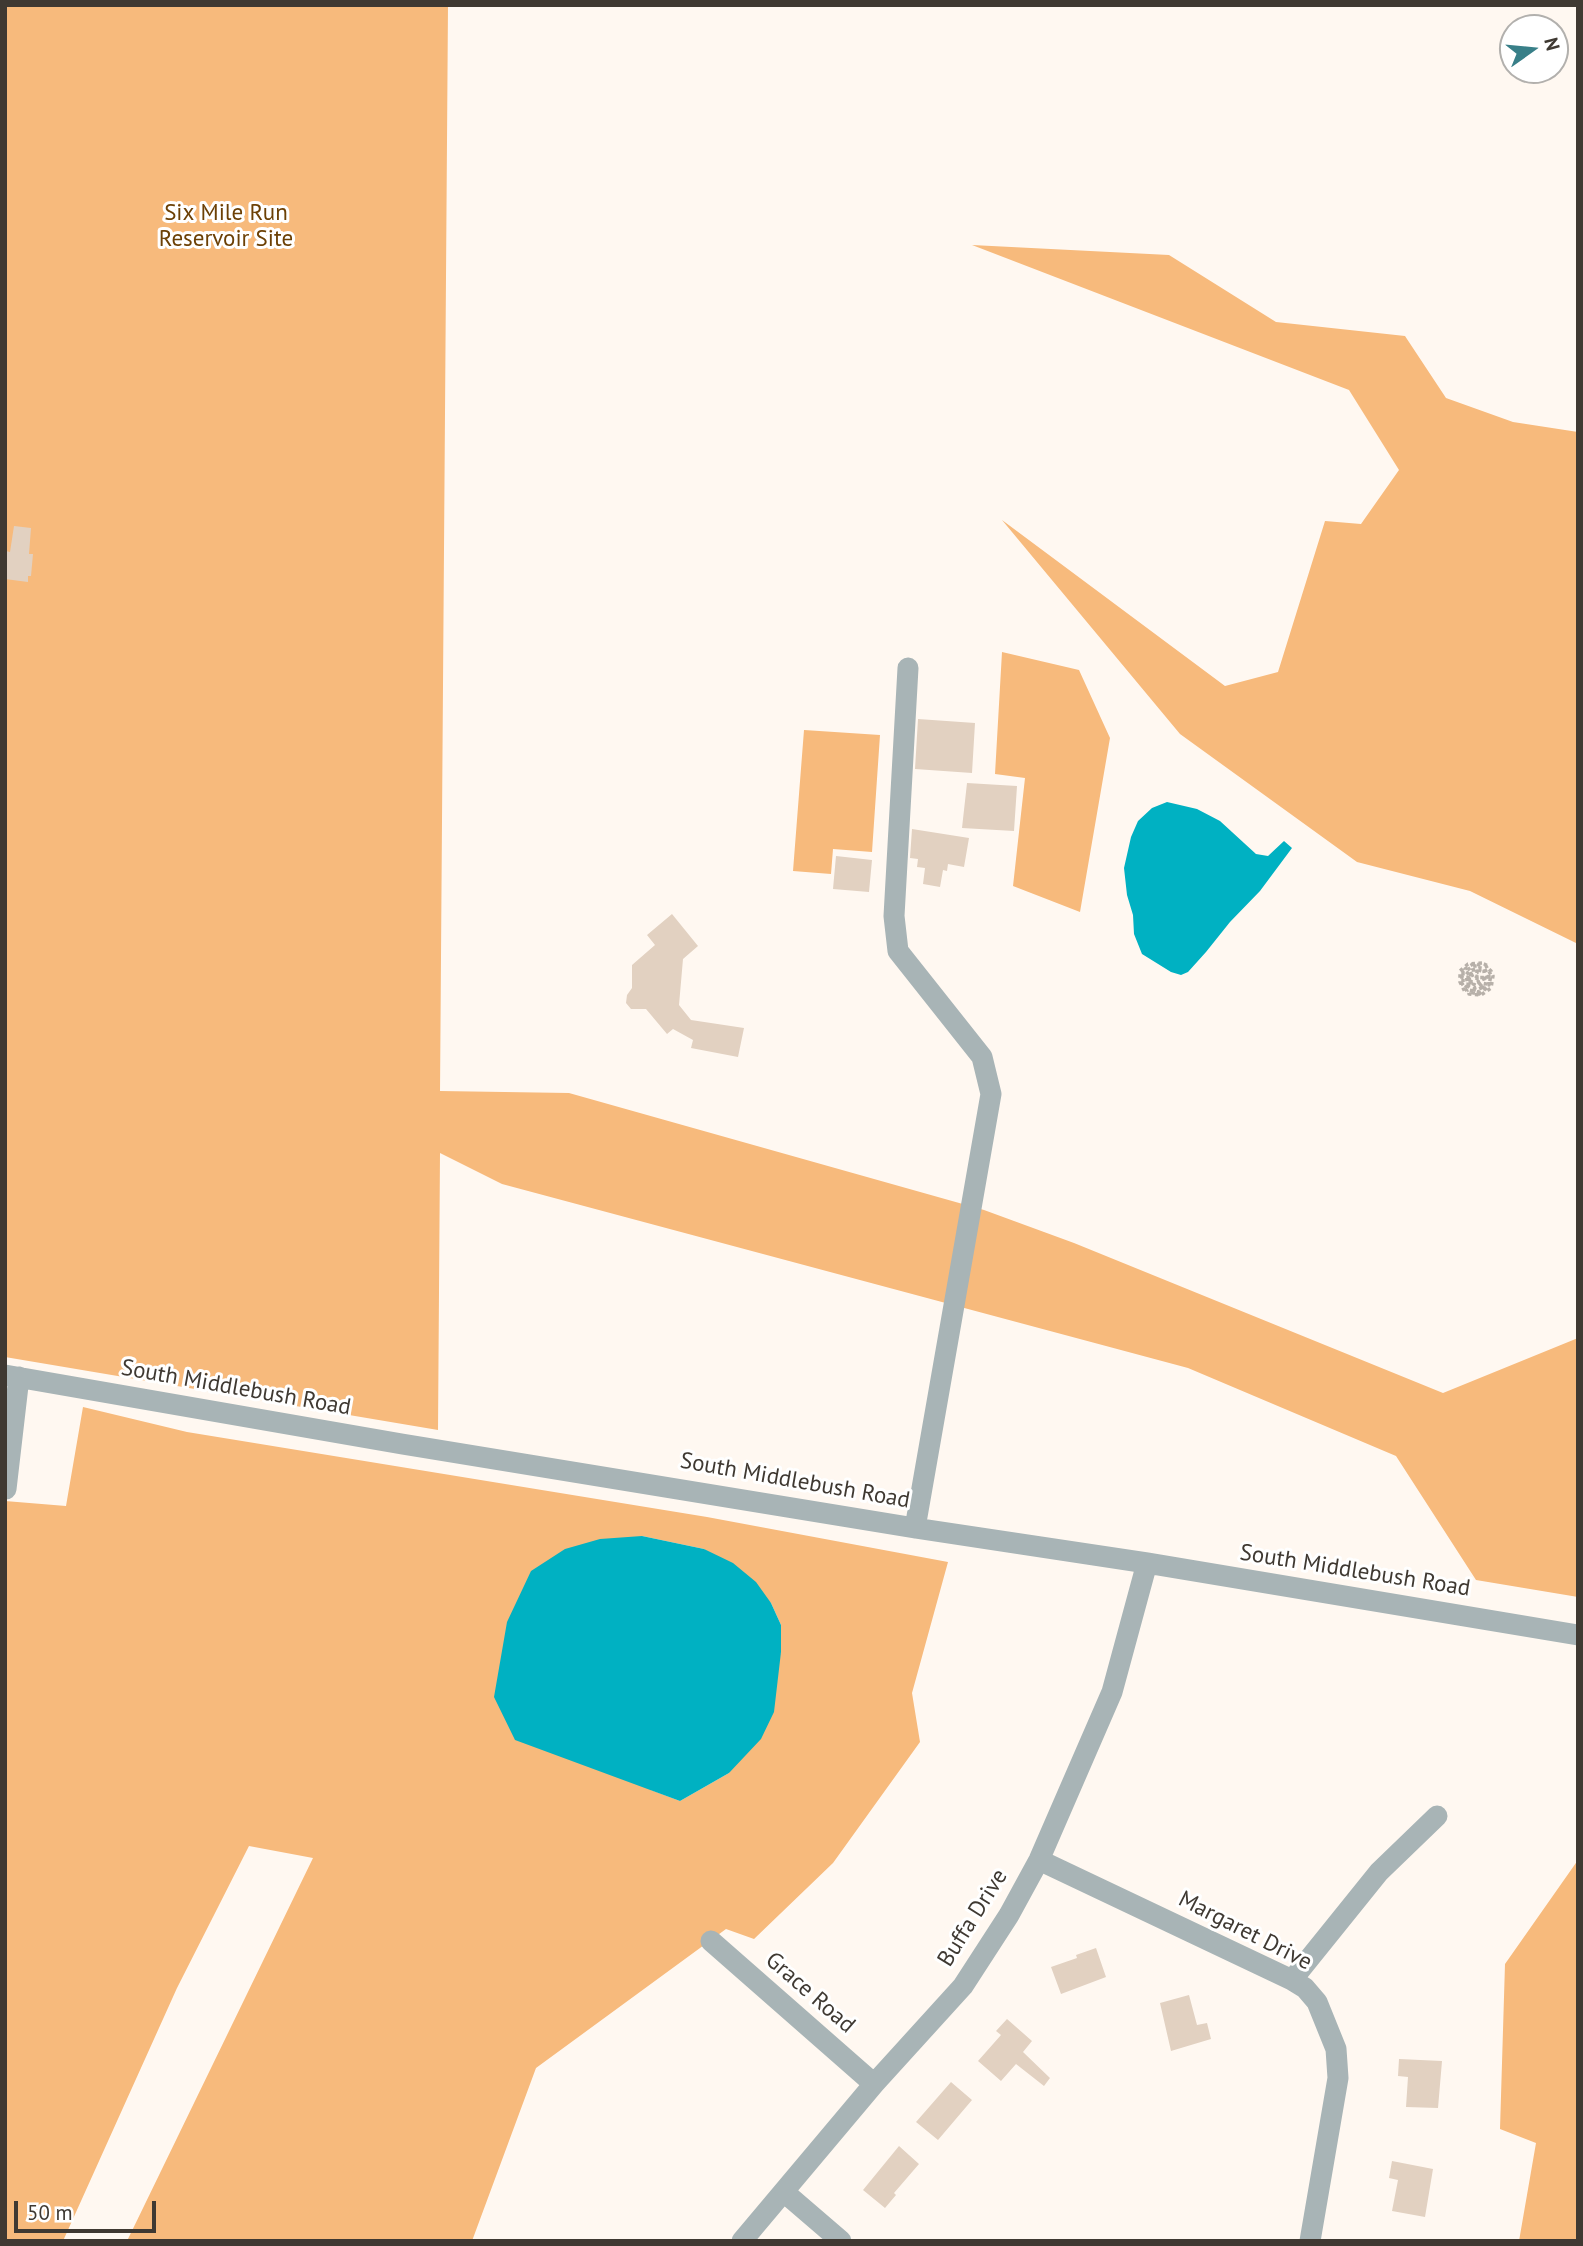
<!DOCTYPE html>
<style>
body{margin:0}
#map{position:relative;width:1583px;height:2246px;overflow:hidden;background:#fff8f1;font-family:"PT Sans",sans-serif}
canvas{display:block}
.frame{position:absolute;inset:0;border:7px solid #3f3932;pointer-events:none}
.north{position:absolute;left:1499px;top:14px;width:70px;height:70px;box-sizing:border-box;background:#fff;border:2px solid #b2b0ad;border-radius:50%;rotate:75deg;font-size:19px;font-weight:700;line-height:28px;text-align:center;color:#3f3932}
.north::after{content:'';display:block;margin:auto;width:24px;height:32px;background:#387f88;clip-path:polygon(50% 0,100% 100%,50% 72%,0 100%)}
.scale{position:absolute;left:14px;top:2201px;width:142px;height:32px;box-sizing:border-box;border:4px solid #3f3932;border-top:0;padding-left:9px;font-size:21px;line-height:24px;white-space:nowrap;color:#3f3932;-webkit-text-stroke:5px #fff;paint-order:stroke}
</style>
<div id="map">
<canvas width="1583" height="2246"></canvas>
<div class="frame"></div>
<div class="north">N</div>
<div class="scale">50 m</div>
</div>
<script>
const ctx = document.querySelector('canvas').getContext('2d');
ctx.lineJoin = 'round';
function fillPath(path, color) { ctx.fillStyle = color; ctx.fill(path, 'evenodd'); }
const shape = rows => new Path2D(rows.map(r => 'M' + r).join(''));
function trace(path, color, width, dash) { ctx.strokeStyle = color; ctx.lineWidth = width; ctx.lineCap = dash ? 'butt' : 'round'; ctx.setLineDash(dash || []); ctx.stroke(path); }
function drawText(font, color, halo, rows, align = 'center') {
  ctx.font = font + ' "PT Sans",sans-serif'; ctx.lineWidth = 6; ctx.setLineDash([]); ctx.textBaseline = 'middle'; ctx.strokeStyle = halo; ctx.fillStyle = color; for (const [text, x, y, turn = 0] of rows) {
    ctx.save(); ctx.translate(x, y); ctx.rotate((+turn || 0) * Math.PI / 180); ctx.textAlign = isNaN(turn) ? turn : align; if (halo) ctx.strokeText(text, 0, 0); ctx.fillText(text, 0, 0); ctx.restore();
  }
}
const green = shape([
 [5,5,448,5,440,1091,569,1093,984,1210,1074,1243,1443,1393,1578,1338,1578,1597,1476,1580,1396,1456,1188,1368,502,1184,440,1153,438,1430,5,1357],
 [972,245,1169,255,1276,322,1405,336,1446,398,1513,422,1578,432,1578,944,1470,891,1357,862,1180,734,1002,520,1225,686,1278,672,1325,521,1361,524,1399,470,1349,390],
 [1002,652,1079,670,1110,738,1080,912,1013,886,1025,778,995,774],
 [804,730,880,735,872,852,833,849,831,874,793,871],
 [83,1407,187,1432,707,1517,948,1562,912,1693,920,1742,833,1863,754,1939,726,1929,536,2068,472,2241,127,2241,313,1858,249,1846,177,1988,63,2241,5,2241,5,1501,66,1506],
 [642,1536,704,1549,771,1603,781,1625,781,1652,729,1773,680,1801,651,1790],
 [1578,1860,1578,2241,1519,2241,1536,2143,1500,2129,1505,1964]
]);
const water = shape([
 [1167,802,1197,809,1220,821,1256,854,1268,856,1284,841,1292,848,1260,891,1230,922,1206,952,1188,972,1181,975,1171,972,1142,954,1134,934,1133,915,1127,895,1124,868,1131,837,1138,821,1152,808],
 [642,1536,704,1549,733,1563,756,1582,771,1603,781,1625,781,1652,774,1712,761,1739,729,1773,680,1801,515,1740,494,1697,507,1622,531,1571,565,1549,600,1539]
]);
const building = shape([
 [14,526,31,528,29,554,33,554,31,576,28,576,28,582,5,579,6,551,10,552],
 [918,719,975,723,972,773,915,769],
 [967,783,1017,786,1014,831,962,828],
 [912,829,969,838,964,867,948,864,947,871,943,870,940,887,923,884,925,868,917,867,918,859,910,858],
 [836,856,872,860,869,892,833,889],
 [672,914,698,946,683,959,679,1005,691,1020,744,1028,738,1057,691,1048,693,1040,673,1029,667,1034,646,1009,631,1009,626,1003,627,995,632,988,632,965,655,945,647,935],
 [1096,1948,1106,1977,1061,1994,1051,1967,1077,1958,1076,1955],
 [1189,1995,1197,2025,1207,2023,1211,2039,1171,2051,1160,2003],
 [1007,2019,1032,2041,1023,2052,1050,2078,1044,2086,1016,2064,1001,2081,978,2061,1001,2035,996,2031],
 [1399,2059,1442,2061,1438,2108,1406,2107,1408,2077,1398,2076],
 [951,2082,972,2100,938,2140,916,2122],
 [899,2146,919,2164,894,2193,896,2195,885,2208,863,2190],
 [1392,2161,1433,2169,1425,2217,1392,2211,1398,2180,1389,2178]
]);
const path = shape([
 [1477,977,1477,980,1475,980,1480,970,1472,970,1470,974,1477,971,1477,973,1471,976,1471,984,1468,975,1468,983,1475,988,1483,986,1482,983,1478,986,1473,984,1482,981,1482,975,1485,982,1484,971,1487,976,1485,986,1477,990,1472,989,1468,986,1466,975,1469,971,1480,968,1480,966,1473,966,1466,971,1465,969,1473,964,1482,965,1482,963,1468,964,1460,971,1460,982,1465,992,1467,991,1461,982,1463,972,1463,982,1469,990,1478,992,1488,987,1479,994,1469,992,1469,994,1481,995,1491,988,1493,976,1491,971,1486,966,1491,975,1489,985,1489,976,1484,968,1486,963]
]);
const minor = shape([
 [908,668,894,916,898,951,982,1057,991,1094,915,1528],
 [5,1375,402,1444,915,1528,1147,1563,1578,1635],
 [6,1489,19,1377],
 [1039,1860,1292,1980,1305,1988,1317,2002,1336,2049,1338,2078,1310,2241],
 [711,1941,874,2084],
 [1292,1980,1379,1872,1437,1816],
 [784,2192,841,2241],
 [742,2241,874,2084,963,1986,1009,1915,1039,1860,1112,1692,1147,1563]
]);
const parkNames = [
 ["Six Mile Run",226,213],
 ["Reservoir Site",226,239]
];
const streetNames = [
 ["South Middlebush Road",236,1388,10],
 ["South Middlebush Road",795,1481,10],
 ["South Middlebush Road",1355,1571,9],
 ["Buffa Drive",973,1918,-58],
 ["Margaret Drive",1245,1931,27],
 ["Grace Road",810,1993,41]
];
fillPath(green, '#f7ba7c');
fillPath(water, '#00b1c2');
fillPath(building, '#e2d1c1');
trace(path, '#b7b0a9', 3.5, [3.5, 3.5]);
trace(minor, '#a8b4b6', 21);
drawText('23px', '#6c4005', '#fff', parkNames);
drawText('23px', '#3f3932', '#fff', streetNames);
</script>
